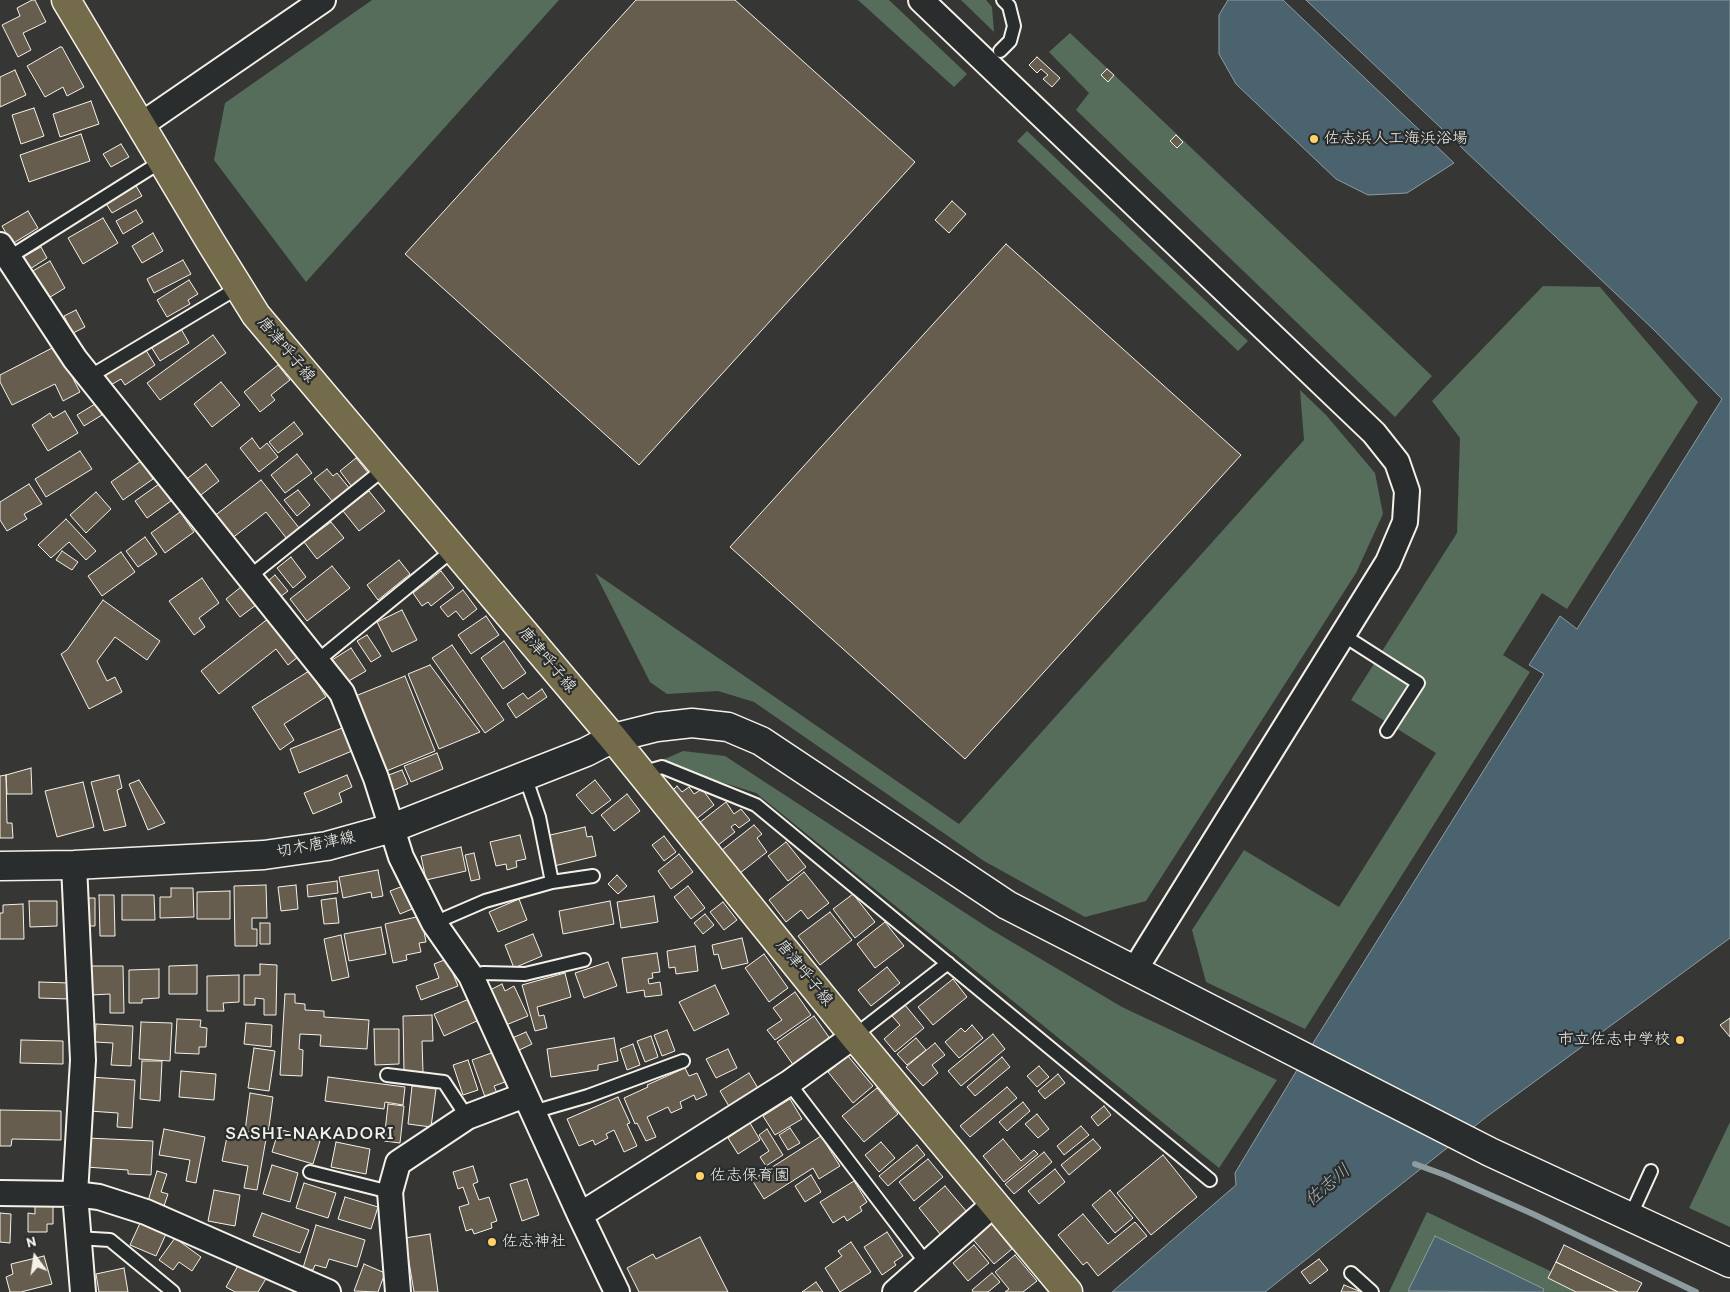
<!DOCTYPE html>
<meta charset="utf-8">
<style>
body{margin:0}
#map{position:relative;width:1730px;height:1292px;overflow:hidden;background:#363734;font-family:Itim,sans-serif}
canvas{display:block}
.north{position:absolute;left:10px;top:1232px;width:50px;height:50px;-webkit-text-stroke:4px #2a2d2e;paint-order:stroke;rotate:346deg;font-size:14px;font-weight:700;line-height:20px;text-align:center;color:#f4f1e8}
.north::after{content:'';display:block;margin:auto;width:18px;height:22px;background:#f4f1e8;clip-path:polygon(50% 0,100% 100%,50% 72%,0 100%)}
</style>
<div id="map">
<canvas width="1730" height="1292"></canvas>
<div class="north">N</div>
</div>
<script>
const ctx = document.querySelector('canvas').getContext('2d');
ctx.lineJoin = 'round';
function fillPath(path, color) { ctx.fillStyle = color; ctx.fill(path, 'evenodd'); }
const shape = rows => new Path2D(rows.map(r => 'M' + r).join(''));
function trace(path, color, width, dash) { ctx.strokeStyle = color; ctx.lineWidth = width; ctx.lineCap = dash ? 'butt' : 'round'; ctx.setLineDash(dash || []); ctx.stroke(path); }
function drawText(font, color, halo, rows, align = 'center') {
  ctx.font = font + ' Itim,"Klee One",sans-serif'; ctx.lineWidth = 4.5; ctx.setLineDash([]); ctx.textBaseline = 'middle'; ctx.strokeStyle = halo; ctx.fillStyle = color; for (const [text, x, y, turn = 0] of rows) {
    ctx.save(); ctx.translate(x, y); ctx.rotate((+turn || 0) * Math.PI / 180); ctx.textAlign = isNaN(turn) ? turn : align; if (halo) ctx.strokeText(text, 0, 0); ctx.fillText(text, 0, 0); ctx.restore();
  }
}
const green = shape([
 [372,0,559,0,306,282,214,160,225,103],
 [858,0,889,0,967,74,954,87],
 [961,0,986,0,992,7,994,32],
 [1070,33,1432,376,1395,417,1076,110,1089,93,1049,52],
 [1027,131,1248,341,1238,351,1017,141],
 [1543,286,1600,287,1698,402,1567,609,1542,593,1503,655,1530,672,1305,1029,1206,982,1192,930,1244,850,1339,907,1436,753,1351,700,1457,533,1460,438,1432,401],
 [1300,390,1326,415,1375,473,1383,514,1356,573,1146,901,1085,917,984,861,754,702,718,691,667,694,650,682,595,573,959,824,1304,440],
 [683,751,725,756,990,929,1122,1007,1277,1080,1219,1168,756,793,658,762],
 [1730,1122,1730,1227,1689,1208],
 [1427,1212,1594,1292,1389,1292]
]);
const water = shape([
 [1228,0,1283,0,1454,163,1407,193,1368,195,1336,179,1236,84,1219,54,1219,15,1228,0],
 [1306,0,1730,0,1730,938,1485,1118,1265,1292,1112,1292,1236,1185,1235,1173,1315,1040,1544,674,1529,665,1560,616,1577,629,1722,399,1653,329,1306,0],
 [1435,1236,1544,1289,1543,1292,1408,1291,1435,1236]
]);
const stream = shape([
 [1415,1164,1445,1175,1533,1214,1696,1292]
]);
const building = shape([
 [32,0,35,0,46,22,23,33,31,50,18,57,2,25,20,16,17,8,32,0],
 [636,0,735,0,915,162,639,465,405,254,636,0],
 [60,47,62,47,84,87,67,96,63,87,45,97,27,66,60,47],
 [1037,57,1060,78,1052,87,1043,79,1048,75,1041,69,1037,73,1029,65,1037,57],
 [1107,69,1114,75,1108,82,1101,75,1107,69],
 [15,70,26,95,0,107,0,77,15,70],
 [91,101,99,124,60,137,53,114,91,101],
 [34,108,44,136,21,144,12,115,34,108],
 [81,134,90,161,29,182,20,155,81,134],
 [1176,135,1183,142,1177,148,1170,141,1176,135],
 [121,144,129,157,111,167,103,154,121,144],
 [135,184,142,196,112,213,105,202,135,184],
 [952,201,966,214,949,233,935,220,952,201],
 [136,210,143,222,123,234,116,221,136,210],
 [28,211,38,228,12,244,2,226,28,211],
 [103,218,118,243,83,264,68,238,103,218],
 [153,233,163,251,142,263,132,246,153,233],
 [1006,244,1241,455,965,759,730,547,1006,244],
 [41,247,47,258,30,269,23,257,41,247],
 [183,260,191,274,154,293,147,279,183,260],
 [50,261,65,288,47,299,31,272,50,261],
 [189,280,198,294,188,300,190,304,167,317,157,300,189,280],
 [76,310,85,327,73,333,64,316,76,310],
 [180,327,189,343,160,361,150,345,180,327],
 [213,335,226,353,160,400,147,383,213,335],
 [56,346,80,392,63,401,55,384,12,405,0,382,0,375,56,346],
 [144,347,155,365,125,385,121,379,109,386,102,374,144,347],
 [278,365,290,380,271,395,275,400,260,412,244,392,278,365],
 [221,382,240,405,212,427,194,404,221,382],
 [95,404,102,415,84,426,77,415,95,404],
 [65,411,78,433,48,451,32,425,50,413,53,418,65,411],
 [294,422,303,434,278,453,269,442,294,422],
 [252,438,260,449,267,443,278,457,259,472,240,448,252,438],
 [80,451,92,469,46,497,35,479,80,451],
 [297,454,312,473,285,493,271,475,297,454],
 [356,458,369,474,352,487,340,471,356,458],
 [141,461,153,479,123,500,111,482,141,461],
 [206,464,219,481,197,498,184,481,206,464],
 [327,469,333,476,337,473,350,489,333,502,314,479,327,469],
 [261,480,300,529,287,539,266,512,231,539,213,517,261,480],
 [29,484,42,504,24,514,27,519,7,531,0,520,0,502,29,484],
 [159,484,171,501,147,518,135,501,159,484],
 [298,490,310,505,297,516,284,500,298,490],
 [369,491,385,511,359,531,343,511,369,491],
 [96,492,111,509,86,533,70,515,96,492],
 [180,512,194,532,165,553,151,533,180,512],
 [66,519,96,551,86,560,69,542,51,558,38,545,66,519],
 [331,522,344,538,317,559,304,542,331,522],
 [145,537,157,554,138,567,126,551,145,537],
 [62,551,78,562,72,570,56,560,62,551],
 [121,552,135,572,102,596,88,576,121,552],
 [291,557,306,577,293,588,277,568,291,557],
 [399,560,410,574,378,600,367,585,399,560],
 [332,566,350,588,307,621,290,599,332,566],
 [441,571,454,588,431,606,428,602,422,606,413,593,441,571],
 [275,575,288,591,280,597,268,581,275,575],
 [202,578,219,603,199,618,205,627,194,635,169,601,202,578],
 [241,587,256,605,240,617,226,599,241,587],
 [463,590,477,609,463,620,456,611,448,617,440,607,463,590],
 [103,600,160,641,147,660,115,637,97,661,107,681,115,677,122,692,89,709,61,654,67,650,103,600],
 [402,610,417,640,392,652,377,622,402,610],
 [486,616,499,635,471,654,458,635,486,616],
 [269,618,299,656,288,665,276,649,219,694,201,671,269,618],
 [367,635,381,656,371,662,357,641,367,635],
 [504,641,526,673,503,689,481,658,504,641],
 [452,645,504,720,485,733,432,658,452,645],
 [351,648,366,671,347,682,332,660,351,648],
 [430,665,480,732,439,749,408,674,430,665],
 [309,671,326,697,284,724,294,740,280,750,252,707,309,671],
 [405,676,435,751,384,772,353,697,405,676],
 [542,689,547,697,516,718,507,704,523,693,528,699,542,689],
 [342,728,352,751,299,773,290,749,342,728],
 [437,753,443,769,411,782,404,766,437,753],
 [31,768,32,794,7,794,6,775,31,768],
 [402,770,408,784,392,791,386,776,402,770],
 [6,775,7,823,12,823,13,838,0,838,0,776,6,775],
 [119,775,122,788,117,790,126,826,104,831,91,782,119,775],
 [347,775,352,787,339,793,342,802,313,814,304,793,347,775],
 [139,780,165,823,148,830,129,784,139,780],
 [595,780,611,800,592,814,576,795,595,780],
 [83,782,94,827,57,837,45,791,83,782],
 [677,786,682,792,689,787,694,794,702,789,714,805,695,820,672,791,677,786],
 [627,794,640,811,614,831,601,815,627,794],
 [726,802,734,814,741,809,750,820,739,828,735,824,731,827,735,832,717,846,699,823,726,802],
 [754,825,762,834,757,838,767,852,740,873,722,850,754,825],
 [585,827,587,837,592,836,596,856,554,866,546,836,585,827],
 [520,835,526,859,516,861,517,867,507,870,506,864,496,866,490,842,520,835],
 [664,836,676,852,664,861,652,845,664,836],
 [786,842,806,867,788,881,768,856,786,842],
 [461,847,466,871,426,880,421,856,461,847],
 [474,853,480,879,471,881,465,855,474,853],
 [679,854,693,872,671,889,658,871,679,854],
 [378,870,383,896,372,898,371,892,343,898,339,877,378,870],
 [804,872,829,903,808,919,801,910,786,922,769,900,804,872],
 [617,875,627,886,618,894,608,884,617,875],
 [337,881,338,893,308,897,307,885,337,881],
 [266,885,267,918,252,918,252,929,257,929,257,946,235,946,234,886,266,885],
 [296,885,298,909,281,911,278,887,296,885],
 [403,886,412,909,400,914,390,891,403,886],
 [688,886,705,908,691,919,674,897,688,886],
 [171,888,193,888,194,917,160,918,160,897,171,897,171,888],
 [230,891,230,919,197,919,197,892,230,891],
 [853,894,875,922,855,938,833,909,853,894],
 [99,895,114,895,115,936,100,936,99,895],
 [122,895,154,895,155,920,122,920,122,895],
 [654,896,658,922,621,928,617,902,654,896],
 [84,898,95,898,95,926,84,926,84,898],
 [336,898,339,923,324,924,321,900,336,898],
 [519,899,527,920,498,932,489,912,519,899],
 [29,901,57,901,57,926,30,927,29,901],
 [610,901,614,924,563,934,559,911,610,901],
 [723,902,737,920,724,930,710,912,723,902],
 [23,904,24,939,0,939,0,913,3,913,3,905,23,904],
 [830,912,852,940,820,965,798,936,830,912],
 [705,914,714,925,703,934,694,923,705,914],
 [421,916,426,942,419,943,421,952,406,955,407,960,393,963,385,924,421,916],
 [885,922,904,946,875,968,857,944,885,922],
 [260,923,270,923,270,944,260,944,260,923],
 [381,927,386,954,349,961,344,934,381,927],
 [533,934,542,956,514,968,505,945,533,934],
 [341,935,349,977,332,981,324,939,341,935],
 [742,938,748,963,722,969,718,954,714,955,712,945,742,938],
 [695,946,698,971,676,974,675,967,669,968,667,951,695,946],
 [657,953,660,972,652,973,653,978,648,979,649,984,660,982,662,995,645,997,644,990,627,993,622,958,657,953],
 [764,954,788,988,769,1002,745,968,764,954],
 [447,959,458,986,421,1000,416,986,439,978,434,964,447,959],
 [608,962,617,986,584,998,575,973,608,962],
 [260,964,277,965,276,1015,264,1015,264,999,255,998,255,1005,244,1005,244,975,260,975,260,964],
 [197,965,197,994,169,994,169,966,197,965],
 [91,966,123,966,124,1013,110,1013,110,994,91,995,91,966],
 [887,967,900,983,871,1006,858,990,887,967],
 [159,969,159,998,142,999,142,1003,129,1003,129,970,159,969],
 [565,973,571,997,537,1007,539,1016,544,1015,547,1028,535,1031,522,985,565,973],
 [239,975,239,1002,223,1003,224,1011,207,1011,207,976,239,975],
 [953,979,967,997,933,1025,918,1007,953,979],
 [39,982,70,983,69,999,39,998,39,982],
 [502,984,505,991,514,986,528,1016,506,1025,490,990,502,984],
 [715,985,729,1014,694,1031,679,1002,715,985],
 [795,992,811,1015,775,1040,767,1030,782,1020,773,1008,795,992],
 [285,994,295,994,295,1003,305,1004,305,1010,324,1011,324,1017,369,1020,367,1049,320,1046,321,1035,300,1034,299,1049,303,1050,302,1076,280,1075,285,994],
 [469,999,479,1020,444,1036,434,1014,469,999],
 [905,1005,924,1028,895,1052,884,1039,900,1025,892,1016,905,1005],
 [432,1015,433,1041,422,1041,423,1072,404,1072,403,1016,432,1015],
 [814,1016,831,1040,794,1066,777,1042,814,1016],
 [1730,1018,1730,1037,1720,1025,1730,1018],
 [177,1019,201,1020,200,1027,207,1028,206,1047,199,1047,199,1054,175,1053,177,1019],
 [141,1022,172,1023,170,1061,139,1059,141,1022],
 [246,1023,272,1025,271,1047,244,1044,246,1023],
 [96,1024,133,1026,131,1066,111,1065,113,1043,95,1042,96,1024],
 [972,1025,983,1038,959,1058,945,1042,961,1028,965,1032,972,1025],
 [374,1029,399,1029,399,1064,375,1065,374,1029],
 [667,1030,675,1051,662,1056,654,1035,667,1030],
 [526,1032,532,1044,515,1052,510,1039,526,1032],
 [993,1034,1005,1049,961,1086,948,1071,993,1034],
 [651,1036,658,1057,645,1062,637,1041,651,1036],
 [614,1038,618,1061,598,1065,598,1070,551,1077,547,1049,614,1038],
 [916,1038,926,1050,907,1065,897,1054,916,1038],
 [21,1040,63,1041,63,1064,20,1063,21,1040],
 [935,1043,945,1055,932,1065,938,1073,923,1086,906,1067,935,1043],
 [633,1044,640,1065,627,1070,620,1049,633,1044],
 [254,1048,275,1051,269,1091,248,1088,254,1048],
 [728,1049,737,1068,716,1078,706,1059,728,1049],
 [494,1052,505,1082,494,1086,497,1093,485,1097,472,1060,494,1052],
 [848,1056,873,1086,853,1103,828,1072,848,1056],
 [1002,1057,1010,1067,975,1096,967,1087,1002,1057],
 [468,1060,478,1090,463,1095,453,1065,468,1060],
 [142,1061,162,1061,160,1101,140,1099,142,1061],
 [1039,1066,1049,1077,1037,1087,1027,1076,1039,1066],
 [685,1068,689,1076,697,1073,707,1095,696,1100,694,1095,680,1102,682,1108,671,1113,668,1107,647,1117,656,1137,646,1141,637,1123,635,1124,624,1098,648,1087,647,1085,685,1068],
 [181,1071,216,1074,214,1100,179,1097,181,1071],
 [749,1073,759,1090,730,1108,720,1091,749,1073],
 [1058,1074,1065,1083,1045,1099,1038,1091,1058,1074],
 [90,1077,135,1080,132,1128,117,1127,118,1113,89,1111,90,1077],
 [328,1077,405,1087,403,1105,385,1102,384,1109,325,1101,328,1077],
 [412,1086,436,1089,431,1127,408,1124,412,1086],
 [1007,1087,1017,1098,970,1137,960,1126,1007,1087],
 [877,1088,898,1114,864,1142,842,1116,877,1088],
 [250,1093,273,1097,268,1134,245,1131,250,1093],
 [618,1097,630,1123,627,1124,637,1146,624,1152,614,1130,606,1134,608,1138,595,1145,593,1140,579,1146,567,1119,618,1097],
 [790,1099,802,1119,775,1135,763,1116,790,1099],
 [1023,1102,1030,1111,1007,1131,999,1122,1023,1102],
 [388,1104,404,1106,400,1143,384,1141,388,1104],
 [1104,1106,1111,1115,1098,1126,1091,1117,1104,1106],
 [0,1110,61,1111,61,1140,12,1139,11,1146,0,1146,0,1110],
 [1037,1114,1049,1129,1038,1138,1025,1124,1037,1114],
 [750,1123,760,1140,738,1154,728,1138,750,1123],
 [1081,1126,1089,1135,1064,1155,1057,1146,1081,1126],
 [790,1128,800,1143,788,1150,779,1135,790,1128],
 [164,1129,205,1137,196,1183,186,1181,190,1160,159,1155,164,1129],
 [279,1129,320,1141,313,1164,272,1152,279,1129],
 [767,1129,783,1155,766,1166,760,1157,769,1151,759,1135,767,1129],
 [228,1132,266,1139,257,1190,244,1188,248,1166,222,1161,228,1132],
 [821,1136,840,1166,819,1179,813,1168,764,1199,752,1180,821,1136],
 [87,1138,153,1141,151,1175,128,1174,128,1170,86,1167,87,1138],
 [1003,1139,1021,1161,1034,1150,1038,1154,1004,1182,983,1156,1003,1139],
 [1093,1139,1101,1148,1069,1175,1061,1165,1093,1139],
 [336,1142,370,1149,366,1174,331,1167,336,1142],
 [881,1142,895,1158,879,1172,865,1155,881,1142],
 [917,1145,925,1155,888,1186,879,1176,917,1145],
 [1044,1152,1052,1162,1014,1194,1005,1184,1044,1152],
 [1163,1155,1197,1197,1151,1235,1117,1193,1163,1155],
 [928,1159,943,1177,914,1201,899,1182,928,1159],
 [272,1165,298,1173,290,1202,263,1194,272,1165],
 [473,1166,478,1182,473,1184,479,1200,489,1197,497,1221,491,1223,492,1228,474,1234,472,1229,466,1231,459,1207,469,1204,463,1187,458,1189,453,1172,473,1166],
 [1055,1169,1065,1182,1039,1204,1028,1191,1055,1169],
 [157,1171,167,1174,161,1192,168,1194,164,1206,148,1201,157,1171],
 [811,1175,821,1192,805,1202,795,1186,811,1175],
 [527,1179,539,1215,522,1221,510,1184,527,1179],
 [854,1181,867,1202,860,1207,862,1211,847,1221,844,1216,833,1223,820,1202,854,1181],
 [304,1183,336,1193,328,1218,296,1208,304,1183],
 [945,1186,967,1212,940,1234,919,1208,945,1186],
 [214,1190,240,1195,235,1226,208,1221,214,1190],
 [1110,1190,1133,1218,1115,1233,1092,1205,1110,1190],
 [345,1197,378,1207,371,1229,338,1219,345,1197],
 [35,1206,53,1206,53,1224,47,1224,47,1232,28,1232,28,1213,35,1214,35,1206],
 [0,1213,11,1214,10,1243,0,1242,0,1213],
 [262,1213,309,1230,300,1253,253,1236,262,1213],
 [1083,1214,1108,1244,1135,1222,1147,1236,1098,1276,1087,1262,1083,1265,1058,1235,1083,1214],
 [989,1221,1012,1249,994,1264,970,1236,989,1221],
 [140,1223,166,1234,156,1256,130,1245,140,1223],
 [316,1225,365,1240,357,1267,329,1259,326,1268,315,1265,313,1270,303,1268,316,1225],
 [887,1232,903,1256,894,1262,896,1265,882,1275,864,1247,887,1232],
 [430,1234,438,1292,414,1292,405,1238,430,1234],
 [700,1237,728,1292,639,1292,627,1268,653,1254,656,1259,700,1237],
 [175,1238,201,1257,192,1271,179,1262,173,1270,159,1260,175,1238],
 [851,1242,871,1272,840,1292,825,1268,842,1256,838,1251,851,1242],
 [974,1245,989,1263,968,1281,953,1263,974,1245],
 [1564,1245,1642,1283,1637,1292,1618,1292,1556,1262,1564,1245],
 [1015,1255,1037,1281,1023,1292,1005,1292,1009,1289,995,1272,1015,1255],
 [44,1256,52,1284,21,1292,10,1292,6,1277,13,1274,11,1264,44,1256],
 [1319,1259,1328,1270,1310,1284,1301,1272,1319,1259],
 [240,1262,267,1277,258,1292,235,1292,226,1287,240,1262],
 [1556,1262,1618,1292,1576,1292,1548,1278,1556,1262],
 [364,1264,385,1273,378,1292,354,1291,364,1264],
 [124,1268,128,1292,99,1292,96,1274,124,1268],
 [992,1273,1000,1282,988,1292,973,1292,972,1290,992,1273],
 [816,1282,823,1292,802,1292,816,1282],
 [1344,1285,1359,1291,1359,1292,1341,1292,1344,1285]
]);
const lane = shape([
 [1000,51,1010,41,1014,26,1009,6,1003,0],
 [8,258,162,161],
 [89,377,239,287],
 [249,577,385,468],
 [1343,635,1418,683,1387,731],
 [317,661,454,549],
 [641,773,662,767,756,805,1210,1180],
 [525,776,539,817,552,882],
 [434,923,485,901,552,882,593,876],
 [471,976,483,973,525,974,584,960],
 [854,1036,948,963],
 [387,1075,444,1082,467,1117],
 [789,1083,927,1264],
 [533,1112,588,1096,683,1061],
 [310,1172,390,1192],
 [1630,1217,1651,1171],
 [77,1238,110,1240,173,1292],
 [1351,1273,1372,1292]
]);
const street = shape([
 [921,0,1374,433,1397,462,1407,491,1405,522,1388,562,1134,971],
 [141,125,323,0],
 [0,245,75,359,342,693,376,778,401,857,434,923,471,976,580,1215,617,1292],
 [74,865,83,1060,75,1194,83,1292],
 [0,1193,75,1194,99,1197,146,1212,328,1292],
 [580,1215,789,1083,854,1036],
 [398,1292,390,1192,398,1163,467,1117,525,1095],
 [895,1292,994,1204]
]);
const secondary = shape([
 [0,866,74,865,264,855,327,846,392,828,586,752,613,738,657,727,692,723,728,727,761,741,1007,905,1490,1152,1730,1263]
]);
const primary = shape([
 [66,0,210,241,256,315,613,738,854,1036,1068,1292]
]);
const markers = [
 [1314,139,5,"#ffd166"],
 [1680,1040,5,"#ffd166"],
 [700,1176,5,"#ffd166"],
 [492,1242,5,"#ffd166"]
];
const poiNames = [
 ["佐志浜人工海浜浴場",1324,139],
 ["市立佐志中学校",1670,1040,"right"],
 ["佐志保育園",710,1176],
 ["佐志神社",502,1242]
];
const streetNames = [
 ["唐津呼子線",286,350,50],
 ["唐津呼子線",547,660,50],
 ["切木唐津線",316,845,-11],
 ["唐津呼子線",804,973,51]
];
const waterNames = [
 ["佐志川",1328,1186,-41]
];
const quarterNames = [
 ["SASHI-NAKADORI",310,1134]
];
fillPath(green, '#556d5a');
fillPath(water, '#4a636e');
trace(water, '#8e9c9f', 1);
trace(stream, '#8e9c9f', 6);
fillPath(building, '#675d4e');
trace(building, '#f4f1e8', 1);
trace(lane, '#f4f1e8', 16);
trace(street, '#f4f1e8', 28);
trace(secondary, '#f4f1e8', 31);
trace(primary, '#f4f1e8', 31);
trace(lane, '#2a2d2e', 12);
trace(street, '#2a2d2e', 24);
trace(secondary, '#2a2d2e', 28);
trace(primary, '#746b4b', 28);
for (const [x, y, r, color] of markers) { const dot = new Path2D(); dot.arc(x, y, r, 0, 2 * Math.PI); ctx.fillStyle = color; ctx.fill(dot); trace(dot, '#2a2d2e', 2); }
drawText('16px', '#f4f1e8', '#2a2d2e', poiNames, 'left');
drawText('16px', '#f4f1e8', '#2a2d2e', streetNames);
drawText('italic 18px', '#b0b8b7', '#2a2d2e', waterNames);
ctx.letterSpacing = '1px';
drawText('19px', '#f4f1e8', '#2a2d2e', quarterNames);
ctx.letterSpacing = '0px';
</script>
